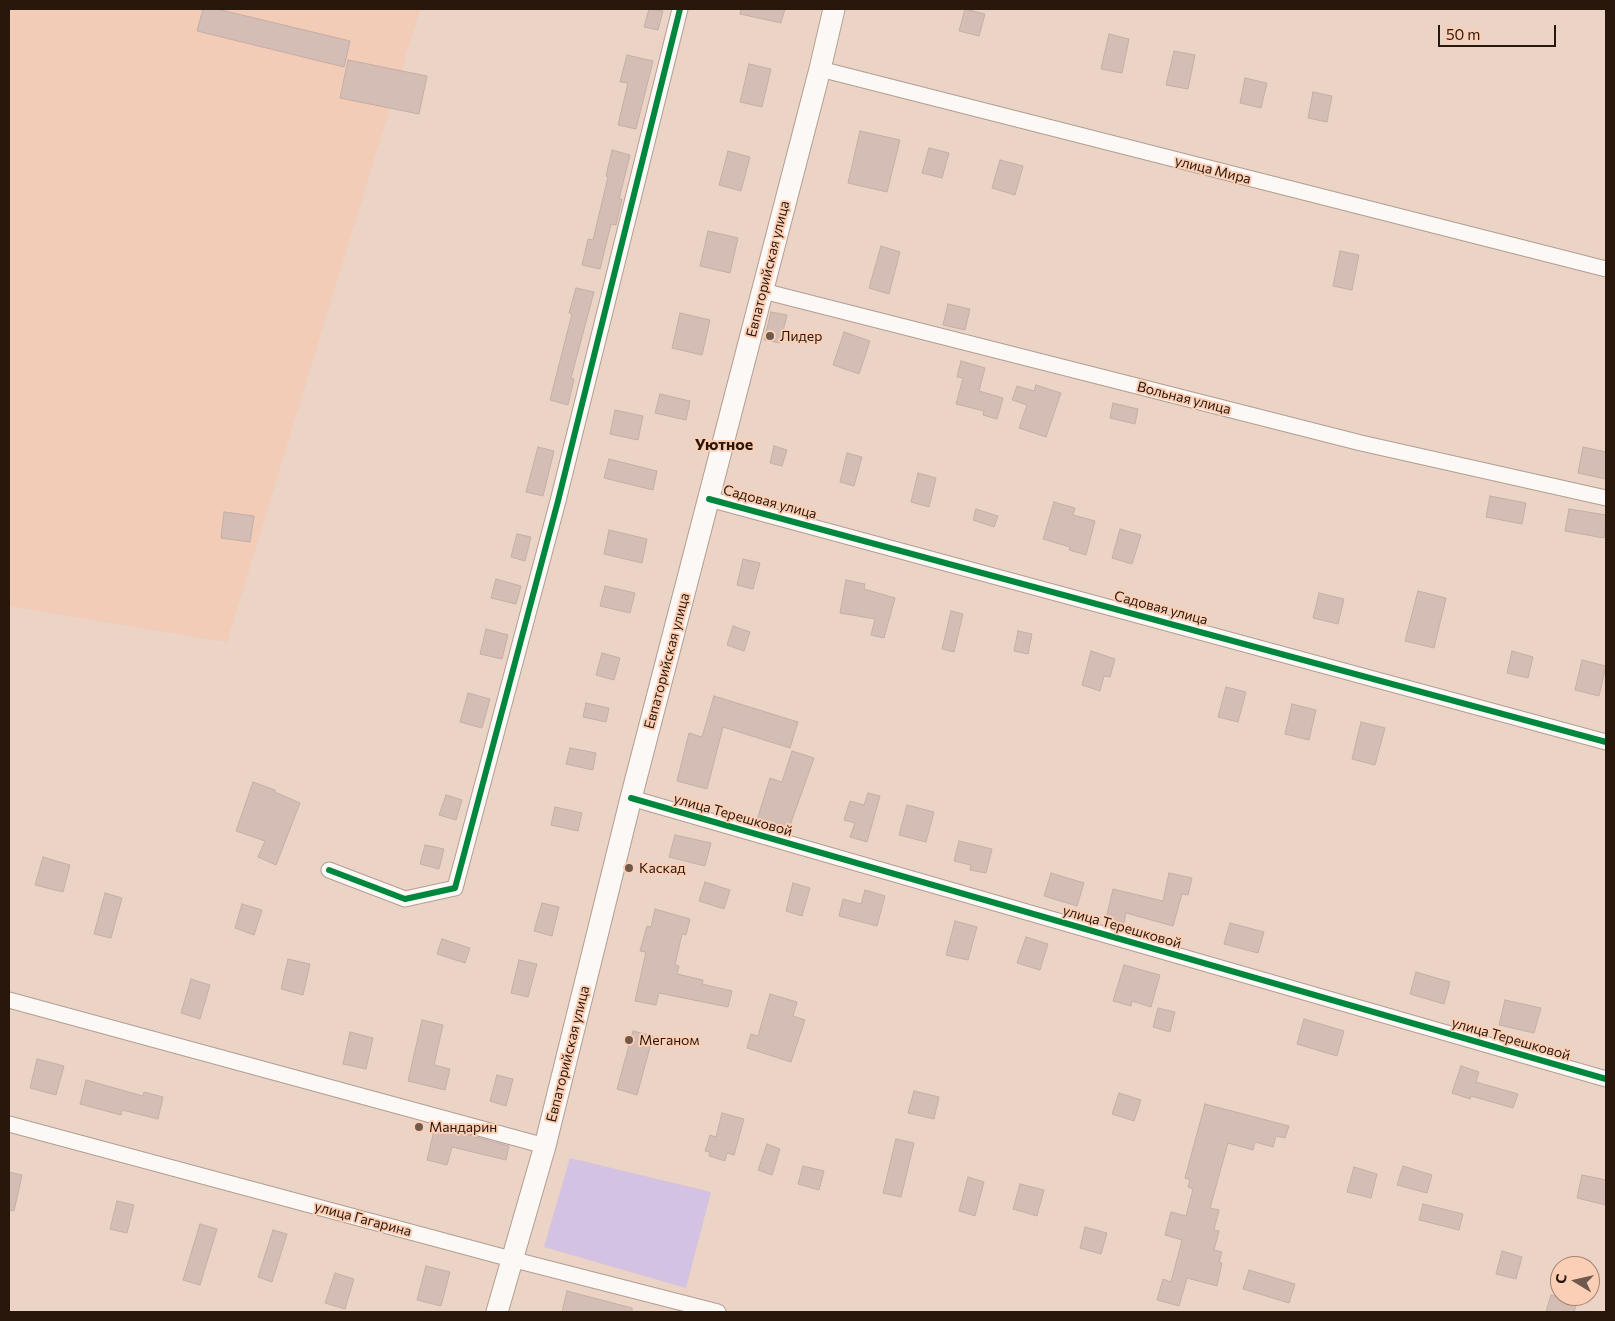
<!DOCTYPE html>
<meta charset="utf-8">
<style>
body{margin:0}
#map{position:relative;width:1615px;height:1321px;overflow:hidden;background:#ebd3c5;font-family:Commissioner,sans-serif}
canvas{display:block}
.frame{position:absolute;inset:0;border:10px solid #2a170b;pointer-events:none}
.north{position:absolute;left:1550px;top:1256px;width:50px;height:50px;box-sizing:border-box;background:#fbcfb5;border:1px solid #a78571;border-radius:50%;rotate:279deg;font-size:14px;font-weight:700;line-height:20px;text-align:center;color:#2a170b}
.north::after{content:'';display:block;margin:auto;width:18px;height:22px;background:#6e594c;clip-path:polygon(50% 0,100% 100%,50% 72%,0 100%)}
.scale{position:absolute;left:1438px;top:25px;width:118px;height:22px;box-sizing:border-box;border:2px solid #2a170b;border-top:0;padding-left:6px;font-size:15px;line-height:18px;white-space:nowrap;color:#2a170b;-webkit-text-stroke:4px #fbcfb5;paint-order:stroke}
</style>
<div id="map">
<canvas width="1615" height="1321"></canvas>
<div class="frame"></div>
<div class="north">С</div>
<div class="scale">50 m</div>
</div>
<script>
const ctx = document.querySelector('canvas').getContext('2d');
ctx.lineJoin = 'round';
function fillPath(path, color) { ctx.fillStyle = color; ctx.fill(path, 'evenodd'); }
const shape = rows => new Path2D(rows.map(r => 'M' + r).join(''));
function trace(path, color, width, dash) { ctx.strokeStyle = color; ctx.lineWidth = width; ctx.lineCap = dash ? 'butt' : 'round'; ctx.setLineDash(dash || []); ctx.stroke(path); }
function drawText(font, color, halo, rows, align = 'center') {
  ctx.font = font + ' Commissioner,sans-serif'; ctx.lineWidth = 4; ctx.setLineDash([]); ctx.textBaseline = 'middle'; ctx.strokeStyle = halo; ctx.fillStyle = color; for (const [text, x, y, turn = 0] of rows) {
    ctx.save(); ctx.translate(x, y); ctx.rotate((+turn || 0) * Math.PI / 180); ctx.textAlign = isNaN(turn) ? turn : align; if (halo) ctx.strokeText(text, 0, 0); ctx.fillText(text, 0, 0); ctx.restore();
  }
}
const built = shape([
 [9,9,420,9,227,642,9,606]
]);
const green = shape([
 [570,1158,711,1192,686,1288,544,1247]
]);
const building = shape([
 [203,9,217,9,350,41,344,67,197,31,203,9],
 [649,9,663,11,658,30,644,27,649,9],
 [741,9,785,9,781,23,740,14,741,9],
 [965,9,985,14,979,36,959,31,965,9],
 [1109,34,1129,39,1122,73,1101,69,1109,34],
 [1174,51,1195,55,1188,89,1166,85,1174,51],
 [627,55,653,61,636,129,618,125,628,83,620,82,627,55],
 [348,60,427,76,419,114,340,98,348,60],
 [749,64,771,69,762,107,740,102,749,64],
 [1245,78,1267,83,1261,108,1240,103,1245,78],
 [1313,92,1332,96,1327,122,1308,118,1313,92],
 [860,131,900,140,887,192,848,183,860,131],
 [929,148,949,153,942,178,922,173,929,148],
 [612,150,630,155,619,199,622,199,616,225,611,224,600,269,582,265,588,239,593,240,608,177,606,176,612,150],
 [728,151,750,157,741,191,719,185,728,151],
 [1000,160,1023,166,1015,195,992,188,1000,160],
 [708,231,738,238,730,273,700,266,708,231],
 [881,246,900,252,889,294,869,288,881,246],
 [1340,251,1359,255,1352,290,1333,286,1340,251],
 [576,288,594,292,571,378,574,379,568,405,550,400,572,314,569,313,576,288],
 [948,304,970,309,965,330,943,325,948,304],
 [771,312,787,315,780,343,764,340,771,312],
 [680,313,710,320,702,355,672,348,680,313],
 [844,332,870,341,859,374,833,365,844,332],
 [961,361,985,368,979,391,1003,398,997,419,983,415,984,411,956,404,963,378,957,377,961,361],
 [1036,385,1061,393,1046,437,1019,428,1027,405,1012,400,1017,386,1034,391,1036,385],
 [660,394,690,401,686,420,655,413,660,394],
 [1113,403,1138,409,1135,424,1110,418,1113,403],
 [615,410,643,416,638,440,610,434,615,410],
 [774,446,787,450,782,466,770,463,774,446],
 [538,447,554,451,543,496,526,492,538,447],
 [1583,447,1606,452,1606,479,1578,473,1583,447],
 [847,453,862,457,854,486,840,482,847,453],
 [609,459,657,471,653,490,604,478,609,459],
 [918,473,936,478,929,507,911,502,918,473],
 [1490,496,1526,503,1522,524,1486,517,1490,496],
 [1054,502,1075,508,1073,515,1095,521,1086,555,1069,550,1070,547,1043,539,1054,502],
 [976,509,998,516,994,527,973,520,976,509],
 [1569,509,1606,515,1604,538,1565,531,1569,509],
 [224,512,254,516,250,542,221,538,224,512],
 [1120,529,1141,535,1132,564,1112,558,1120,529],
 [609,530,647,539,642,563,604,554,609,530],
 [517,534,531,537,525,561,511,557,517,534],
 [743,559,760,563,753,589,737,585,743,559],
 [496,579,521,586,516,604,491,598,496,579],
 [846,580,865,584,864,589,895,598,884,638,871,635,875,619,840,613,846,580],
 [605,586,635,593,630,613,600,606,605,586],
 [1418,591,1446,598,1434,648,1405,641,1418,591],
 [1319,593,1344,599,1338,624,1313,618,1319,593],
 [951,611,963,614,954,652,942,649,951,611],
 [733,626,750,632,744,651,727,645,733,626],
 [486,629,508,635,502,659,480,654,486,629],
 [1018,631,1032,634,1028,654,1014,651,1018,631],
 [1091,651,1115,659,1110,677,1104,676,1100,691,1082,685,1091,651],
 [1512,651,1533,657,1528,678,1507,673,1512,651],
 [602,653,620,658,614,680,596,675,602,653],
 [1582,660,1606,666,1599,696,1575,690,1582,660],
 [1226,687,1246,692,1238,722,1218,717,1226,687],
 [468,693,490,699,482,728,460,722,468,693],
 [714,696,798,722,790,748,723,727,707,789,677,781,689,733,702,737,714,696],
 [586,703,609,708,606,722,583,717,586,703],
 [1292,704,1316,710,1309,740,1285,734,1292,704],
 [1361,722,1385,728,1375,765,1352,759,1361,722],
 [570,748,596,753,593,770,566,764,570,748],
 [792,751,814,758,788,831,757,820,770,778,782,782,792,751],
 [253,782,275,790,275,792,300,803,276,865,258,857,265,841,236,831,253,782],
 [868,793,880,796,867,842,850,837,855,823,844,820,850,801,864,805,868,793],
 [446,795,462,800,456,820,439,815,446,795],
 [907,805,934,812,926,842,899,835,907,805],
 [555,807,582,813,578,831,551,825,555,807],
 [675,835,711,843,705,866,669,857,675,835],
 [959,841,992,849,986,873,970,870,971,865,954,861,959,841],
 [425,845,444,849,439,869,420,864,425,845],
 [43,857,70,865,63,892,35,885,43,857],
 [1051,873,1084,883,1077,906,1044,896,1051,873],
 [1169,873,1192,878,1188,895,1182,894,1173,926,1126,913,1124,923,1106,918,1113,889,1163,901,1169,873],
 [705,882,730,890,724,909,699,901,705,882],
 [793,883,810,888,802,916,786,911,793,883],
 [865,890,885,896,877,926,839,916,843,899,861,904,865,890],
 [105,893,122,898,111,938,94,934,105,893],
 [542,903,559,907,552,936,534,931,542,903],
 [242,904,262,910,254,935,235,928,242,904],
 [655,909,690,919,686,935,682,934,675,965,679,966,677,974,703,980,702,984,732,991,728,1007,659,993,656,1005,635,1001,646,952,640,951,647,926,651,927,655,909],
 [955,921,977,927,968,960,946,955,955,921],
 [1230,923,1264,932,1258,953,1224,944,1230,923],
 [1026,937,1048,944,1040,970,1017,963,1026,937],
 [442,939,470,948,465,963,437,954,442,939],
 [288,959,310,964,303,995,281,989,288,959],
 [519,960,537,964,528,997,511,993,519,960],
 [1124,965,1160,975,1151,1007,1132,1001,1131,1006,1113,1001,1124,965],
 [1416,972,1450,982,1444,1004,1410,994,1416,972],
 [191,979,210,985,200,1019,181,1013,191,979],
 [770,994,797,1002,793,1016,805,1020,791,1062,747,1048,751,1034,758,1036,770,994],
 [1505,1000,1541,1008,1534,1033,1499,1025,1505,1000],
 [1158,1008,1175,1012,1170,1032,1153,1027,1158,1008],
 [1304,1019,1344,1031,1337,1056,1297,1044,1304,1019],
 [422,1020,443,1025,434,1065,450,1069,445,1090,408,1081,422,1020],
 [633,1031,653,1036,637,1095,617,1089,633,1031],
 [350,1032,373,1038,366,1069,343,1064,350,1032],
 [37,1059,64,1066,56,1095,30,1088,37,1059],
 [1461,1066,1479,1072,1476,1082,1518,1094,1513,1108,1471,1096,1470,1099,1452,1093,1461,1066],
 [497,1075,513,1079,506,1106,490,1101,497,1075],
 [86,1080,143,1096,144,1092,163,1097,158,1119,122,1110,121,1115,80,1104,86,1080],
 [914,1091,939,1097,934,1119,908,1113,914,1091],
 [1119,1093,1141,1100,1134,1121,1112,1114,1119,1093],
 [1205,1104,1289,1126,1285,1138,1276,1136,1273,1147,1255,1142,1253,1150,1228,1143,1210,1208,1219,1210,1214,1230,1219,1231,1214,1250,1222,1252,1219,1262,1222,1263,1217,1286,1187,1278,1179,1306,1157,1300,1163,1279,1171,1282,1182,1240,1165,1235,1171,1212,1186,1216,1193,1189,1188,1187,1190,1180,1185,1178,1205,1104],
 [722,1113,744,1119,734,1155,727,1153,725,1161,709,1156,710,1152,705,1151,710,1135,716,1137,722,1113],
 [435,1126,509,1146,506,1160,452,1147,447,1165,427,1160,435,1126],
 [896,1139,914,1143,901,1197,883,1193,896,1139],
 [767,1144,780,1149,772,1175,758,1170,767,1144],
 [803,1166,824,1171,819,1190,798,1184,803,1166],
 [1403,1166,1432,1175,1427,1193,1397,1185,1403,1166],
 [1354,1167,1377,1174,1371,1198,1347,1192,1354,1167],
 [9,1172,22,1175,14,1211,9,1210,9,1172],
 [1582,1175,1606,1180,1606,1205,1577,1198,1582,1175],
 [968,1177,984,1182,975,1216,959,1211,968,1177],
 [1020,1184,1044,1190,1037,1216,1013,1209,1020,1184],
 [117,1201,134,1205,127,1233,110,1229,117,1201],
 [1423,1204,1463,1214,1459,1230,1419,1220,1423,1204],
 [200,1224,217,1229,200,1285,183,1280,200,1224],
 [1085,1227,1107,1233,1101,1254,1080,1248,1085,1227],
 [273,1230,287,1234,272,1282,258,1277,273,1230],
 [1502,1251,1522,1257,1516,1279,1496,1274,1502,1251],
 [426,1266,450,1272,441,1306,417,1300,426,1266],
 [1249,1270,1295,1284,1289,1303,1243,1289,1249,1270],
 [335,1273,354,1279,345,1309,325,1303,335,1273],
 [567,1291,632,1308,632,1312,562,1312,567,1291],
 [1551,1295,1577,1302,1574,1312,1546,1312,1551,1295]
]);
const minor = shape([
 [820,69,1606,269],
 [763,291,1361,443,1606,498],
 [709,499,1606,742],
 [631,798,1606,1079],
 [329,870,405,899,455,888,558,501,680,9],
 [9,1000,545,1146],
 [9,1124,511,1259,718,1312]
]);
const secondary = shape([
 [497,1312,545,1146,631,798,820,69,834,9]
]);
const cycleway = shape([
 [709,499,1606,742],
 [631,798,1606,1079],
 [329,870,405,899,455,888,558,501,680,9]
]);
const markers = [
 [770,336,5,"#6e594c"],
 [629,868,5,"#6e594c"],
 [629,1040,5,"#6e594c"],
 [419,1127,5,"#6e594c"]
];
const streetNames = [
 ["улица Мира",1213,170,14],
 ["Евпаторийская улица",768,269,-76],
 ["Вольная улица",1184,398,14],
 ["Садовая улица",770,502,15],
 ["Садовая улица",1161,608,15],
 ["Евпаторийская улица",667,661,-75],
 ["улица Терешковой",733,815,16],
 ["улица Терешковой",1122,927,16],
 ["улица Терешковой",1511,1039,16],
 ["Евпаторийская улица",568,1054,-76],
 ["улица Гагарина",363,1219,15]
];
const poiNames = [
 ["Лидер",780,336],
 ["Каскад",639,868],
 ["Меганом",639,1040],
 ["Мандарин",429,1127]
];
const quarterNames = [
 ["Уютное",724,445]
];
fillPath(built, '#f2ccb6');
fillPath(green, '#d3c2e1');
fillPath(building, '#d4bdb5');
trace(building, '#c4aea6', 1);
trace(minor, '#b29e92', 17);
trace(secondary, '#b29e92', 23);
trace(minor, '#fcf8f6', 15);
trace(secondary, '#fcf8f6', 21);
trace(cycleway, '#00873e', 6);
for (const [x, y, r, color] of markers) { const dot = new Path2D(); dot.arc(x, y, r, 0, 2 * Math.PI); ctx.fillStyle = color; ctx.fill(dot); trace(dot, '#fbcfb5', 2); }
drawText('14px', '#2a170b', '#fbcfb5', streetNames);
drawText('14px', '#2a170b', '#fbcfb5', poiNames, 'left');
drawText('bold 16px', '#2a170b', '#fbcfb5', quarterNames);
</script>
